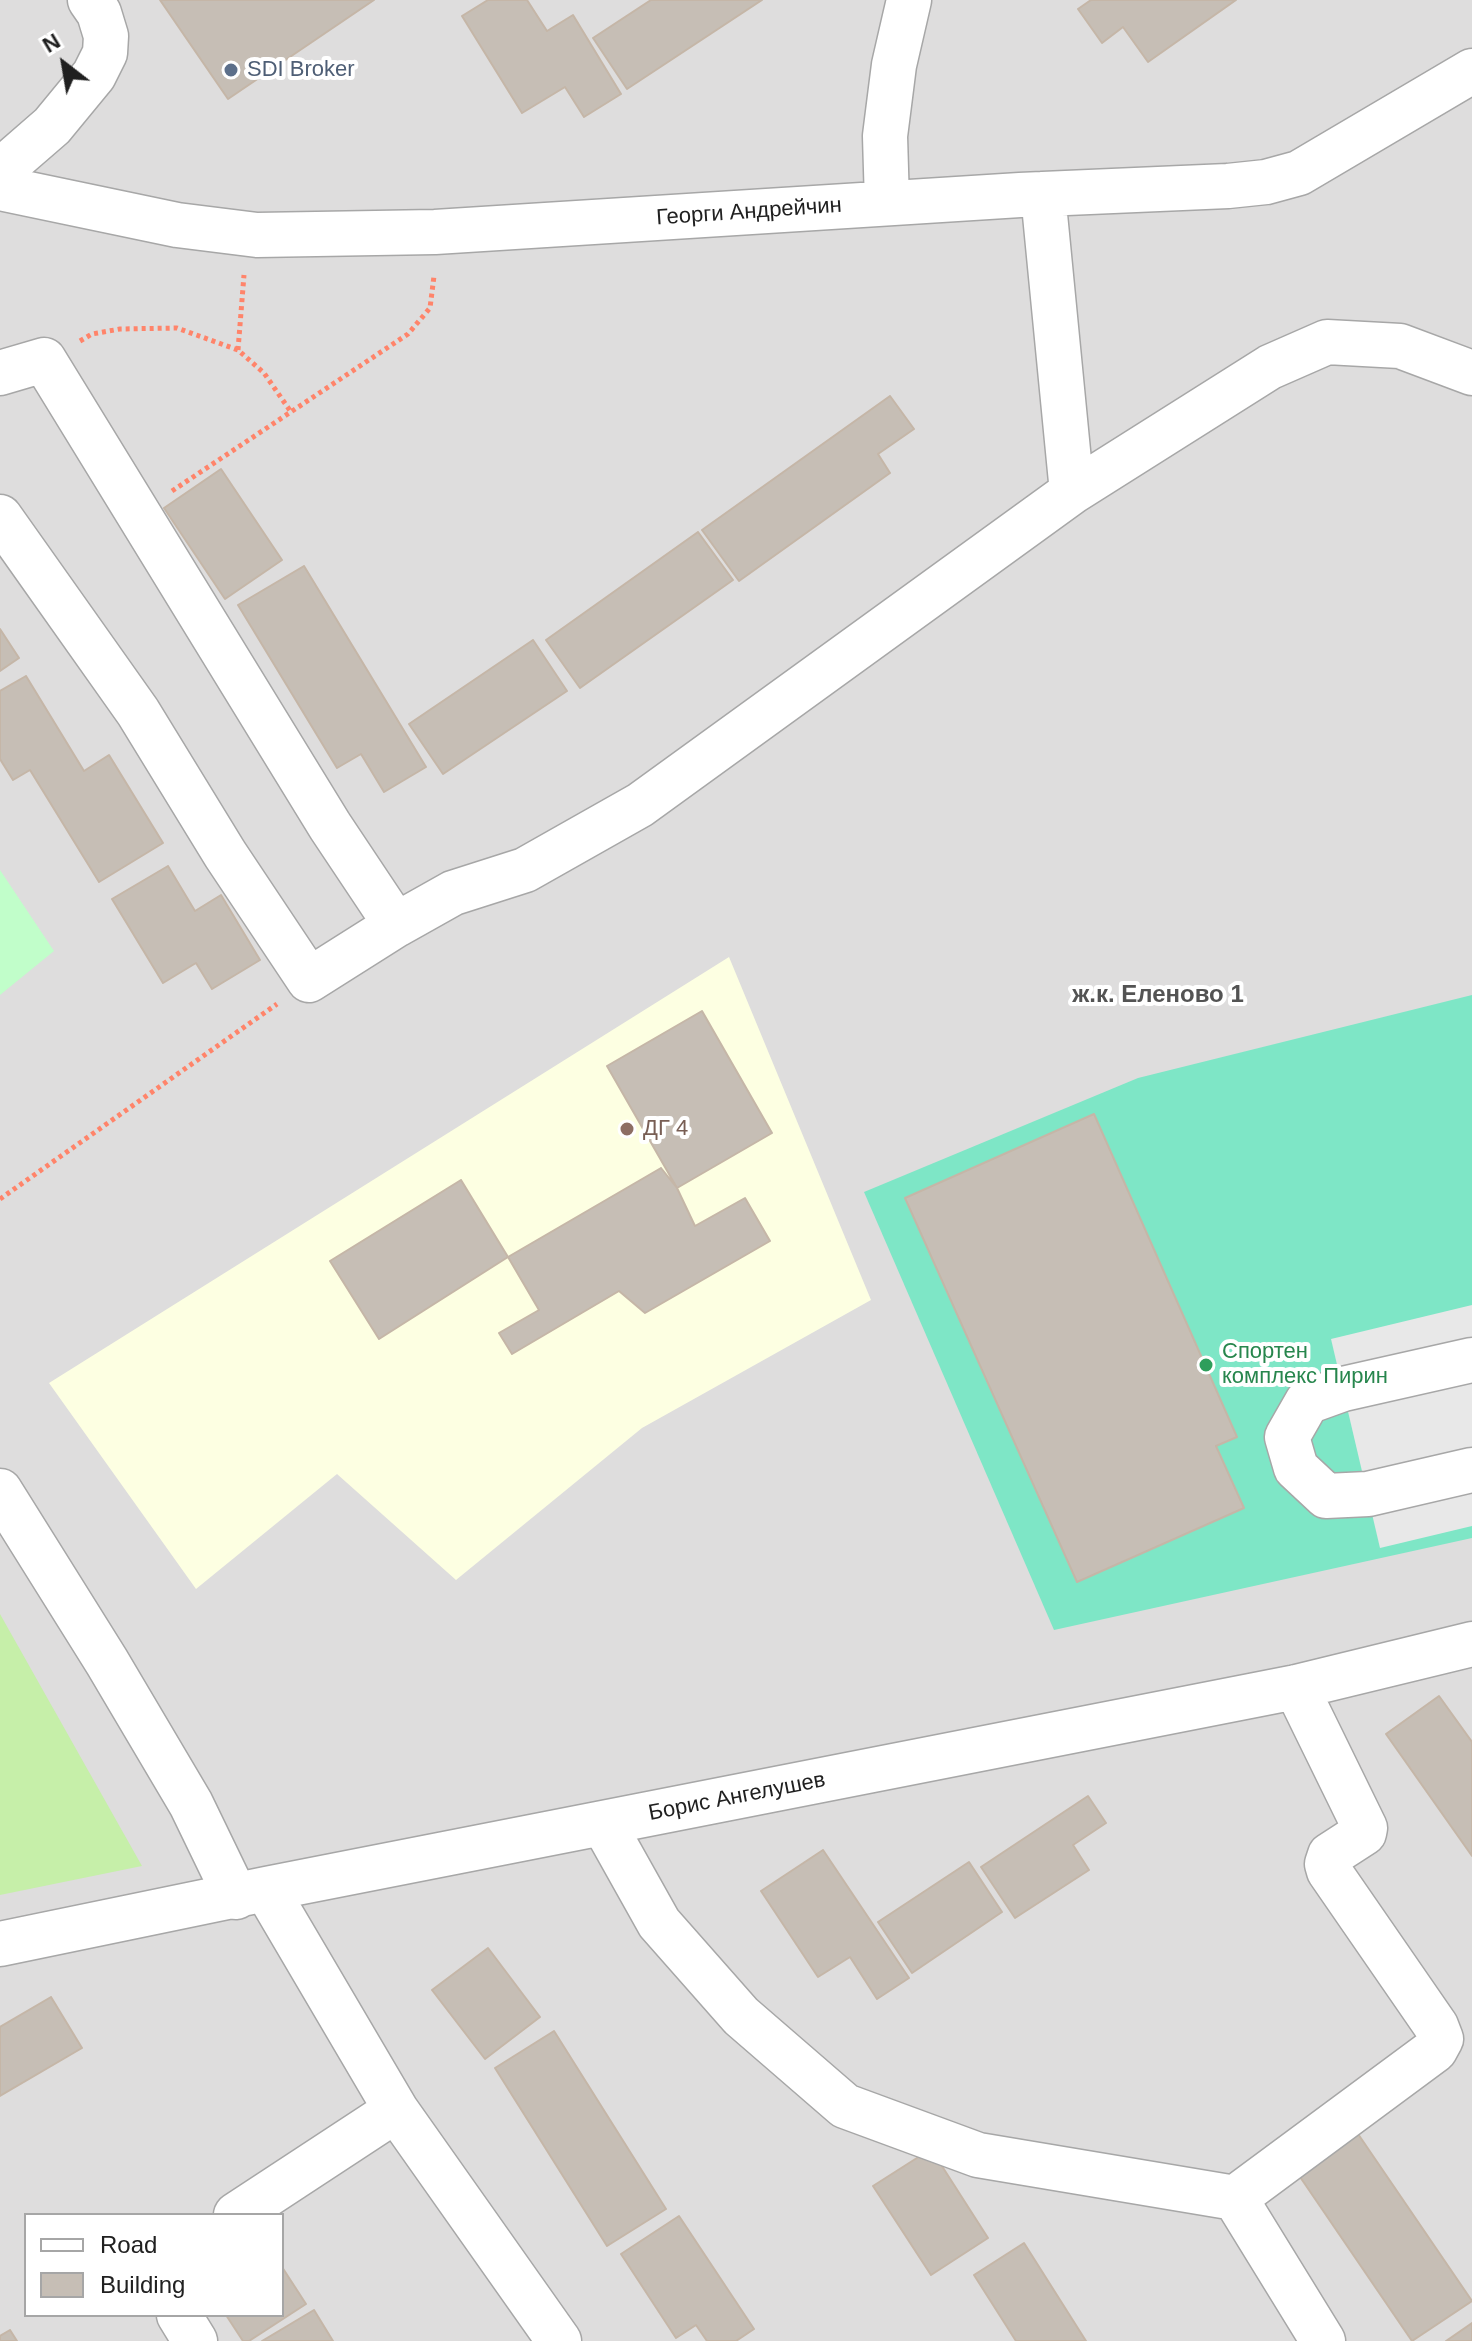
<!DOCTYPE html>
<meta charset="utf-8">
<style>
body{margin:0}
#map{position:relative;width:1472px;height:2341px;overflow:hidden;background:#f2efe6;font-family:Helvetica,sans-serif}
canvas{display:block}
.legend{position:absolute;left:24px;top:2213px;width:260px;height:104px;box-sizing:border-box;background:#fff;border:2px solid #a6a6a6;margin:0;padding:10px 14px;list-style:none;font-size:24px;color:#202020}
.legend li{display:flex;align-items:center;gap:16px;height:40px}
.legend b{width:40px;border:2px solid #a6a6a6}
.north{position:absolute;left:24px;top:24px;width:80px;height:80px;-webkit-text-stroke:6px #fff;paint-order:stroke;rotate:329deg;font-size:22px;font-weight:700;line-height:32px;text-align:center;color:#202020}
.north::after{content:'';display:block;margin:auto;width:28px;height:36px;background:#202020;clip-path:polygon(50% 0,100% 100%,50% 72%,0 100%)}
</style>
<div id="map">
<canvas width="1472" height="2341"></canvas>
<ul class="legend">
<li><b style="height:10px;background:#fff"></b>Road</li>
<li><b style="height:22px;background:#c6beb5"></b>Building</li>
</ul>
<div class="north">N</div>
</div>
<script>
const ctx = document.querySelector('canvas').getContext('2d');
ctx.lineJoin = 'round';
function fillPath(path, color) { ctx.fillStyle = color; ctx.fill(path, 'evenodd'); }
const shape = rows => new Path2D(rows.map(r => 'M' + r).join(''));
function trace(path, color, width, dash) { ctx.strokeStyle = color; ctx.lineWidth = width; ctx.lineCap = dash ? 'butt' : 'round'; ctx.setLineDash(dash || []); ctx.stroke(path); }
function drawText(font, color, halo, rows, align = 'center') {
  ctx.font = font + ' Helvetica,sans-serif'; ctx.lineWidth = 8; ctx.setLineDash([]); ctx.textBaseline = 'middle'; ctx.strokeStyle = halo; ctx.fillStyle = color; for (const [text, x, y, turn = 0] of rows) {
    ctx.save(); ctx.translate(x, y); ctx.rotate((+turn || 0) * Math.PI / 180); ctx.textAlign = isNaN(turn) ? turn : align; if (halo) ctx.strokeText(text, 0, 0); ctx.fillText(text, 0, 0); ctx.restore();
  }
}
const residential = shape([
 [0,0,1472,0,1472,2341,0,2341],
 [26,2215,282,2215,282,2315,26,2315]
]);
const education = shape([
 [729,957,871,1300,642,1428,456,1580,337,1474,196,1589,49,1383]
]);
const grass = shape([
 [0,1614,142,1866,0,1895]
]);
const park = shape([
 [0,870,54,951,0,995]
]);
const pitch = shape([
 [1472,995,1472,1538,1054,1630,864,1192,1138,1078]
]);
const parking = shape([
 [1472,1305,1472,1526,1380,1548,1331,1339]
]);
const building = shape([
 [160,0,374,0,228,99,160,0],
 [488,0,527,0,547,31,573,15,621,94,584,117,565,87,522,113,462,16,488,0],
 [651,0,762,0,627,89,593,38,651,0],
 [1091,0,1236,0,1148,62,1123,27,1102,43,1078,9,1091,0],
 [890,396,914,429,878,454,890,473,739,581,702,530,890,396],
 [221,469,282,560,225,599,164,508,221,469],
 [698,532,733,580,580,688,546,640,698,532],
 [304,566,426,767,384,792,361,754,337,768,238,605,304,566],
 [0,629,19,658,0,671,0,629],
 [533,640,567,691,443,774,409,724,533,640],
 [26,676,84,771,109,755,163,843,99,882,30,770,13,780,0,759,0,691,26,676],
 [168,866,195,911,221,895,260,960,212,989,196,963,163,983,112,899,168,866],
 [702,1011,772,1133,677,1188,607,1066,702,1011],
 [1094,1114,1237,1437,1216,1446,1244,1508,1077,1582,905,1198,1094,1114],
 [661,1168,677,1188,695,1226,745,1198,770,1241,645,1313,619,1291,512,1354,499,1333,539,1310,508,1257,661,1168],
 [461,1180,508,1257,379,1339,330,1261,461,1180],
 [1439,1696,1472,1742,1472,1856,1386,1734,1439,1696],
 [1088,1796,1106,1823,1073,1845,1089,1870,1015,1918,981,1867,1088,1796],
 [823,1850,909,1978,877,1999,850,1957,818,1977,761,1891,823,1850],
 [969,1862,1002,1912,912,1973,878,1922,969,1862],
 [488,1948,540,2017,485,2059,432,1990,488,1948],
 [51,1997,82,2048,0,2096,0,2027,51,1997],
 [554,2031,666,2209,607,2246,495,2068,554,2031],
 [1356,2131,1472,2301,1412,2341,1296,2171,1356,2131],
 [931,2149,988,2238,931,2275,873,2186,931,2149],
 [679,2216,754,2329,736,2341,707,2341,696,2325,676,2338,621,2254,679,2216],
 [1024,2243,1086,2341,1016,2341,974,2275,1024,2243],
 [282,2267,306,2304,249,2341,243,2341,226,2315,282,2315,282,2267],
 [314,2310,333,2341,262,2341,314,2310],
 [1472,2323,1472,2341,1446,2341,1472,2323],
 [10,2330,17,2341,0,2341,0,2336,10,2330]
]);
const path = shape([
 [80,341,92,334,120,329,177,328,238,350,264,373,291,412],
 [238,350,244,275],
 [172,491,408,334,430,308,434,276],
 [0,1199,277,1004]
]);
const minor = shape([
 [0,171,52,126,94,75,105,53,106,36,99,13,90,0],
 [0,188,177,225,257,235,435,232,1020,195,1228,186,1266,182,1299,173,1472,71],
 [887,203,885,136,894,65,909,0],
 [0,373,44,360,330,826,396,925],
 [1072,492,1270,367,1327,342,1400,346,1472,373],
 [0,517,138,712,225,854,309,980,396,925,453,893,525,870,640,805,1072,492,1043,194],
 [1472,1360,1343,1389,1307,1402,1287,1437,1296,1468,1326,1496,1368,1494,1472,1470],
 [0,1491,107,1662,191,1804,236,1897],
 [1296,1687,1365,1828,1364,1833,1330,1855,1327,1864,1329,1871,1436,2026,1441,2039,1435,2050,1235,2198,1323,2341],
 [603,1823,659,1923,741,2016,845,2106,978,2155,1235,2198],
 [266,1889,396,2110,559,2341],
 [0,1944,266,1889,1296,1687,1472,1644],
 [236,2215,396,2110],
 [179,2315,195,2341]
]);
const markers = [
 [231,70,8,"#5c6f8a"],
 [627,1129,8,"#8d6e63"],
 [1206,1365,8,"#2e9e5b"]
];
const serviceNames = [
 ["SDI Broker",247,70]
];
const streetNames = [
 ["Георги Андрейчин",749,212,-4],
 ["Борис Ангелушев",737,1797,-11]
];
const educationNames = [
 ["ДГ 4",643,1129]
];
const leisureNames = [
 ["Спортен",1222,1352],
 ["комплекс Пирин",1222,1377]
];
const neighbourhoodNames = [
 ["ж.к. Еленово 1",1158,995]
];
fillPath(residential, '#dedddd');
fillPath(education, '#fdffe2');
fillPath(grass, '#c6efa9');
fillPath(park, '#c1feca');
fillPath(pitch, '#7ee6c6');
fillPath(parking, '#e8e8e8');
fillPath(building, '#c6beb5');
trace(building, '#c5b6a7', 2);
trace(minor, '#a7a7a7', 47);
trace(path, '#ff846a', 5, [4, 4]);
trace(minor, '#fff', 44);
for (const [x, y, r, color] of markers) { const dot = new Path2D(); dot.arc(x, y, r, 0, 2 * Math.PI); ctx.fillStyle = color; ctx.fill(dot); trace(dot, '#fff', 3); }
drawText('22px', '#4e5e75', '#fff', serviceNames, 'left');
drawText('22px', '#202020', '#fff', streetNames);
drawText('22px', '#785e54', '#fff', educationNames, 'left');
drawText('22px', '#27864d', '#fff', leisureNames, 'left');
drawText('bold 24px', '#535353', '#fff', neighbourhoodNames);
</script>
